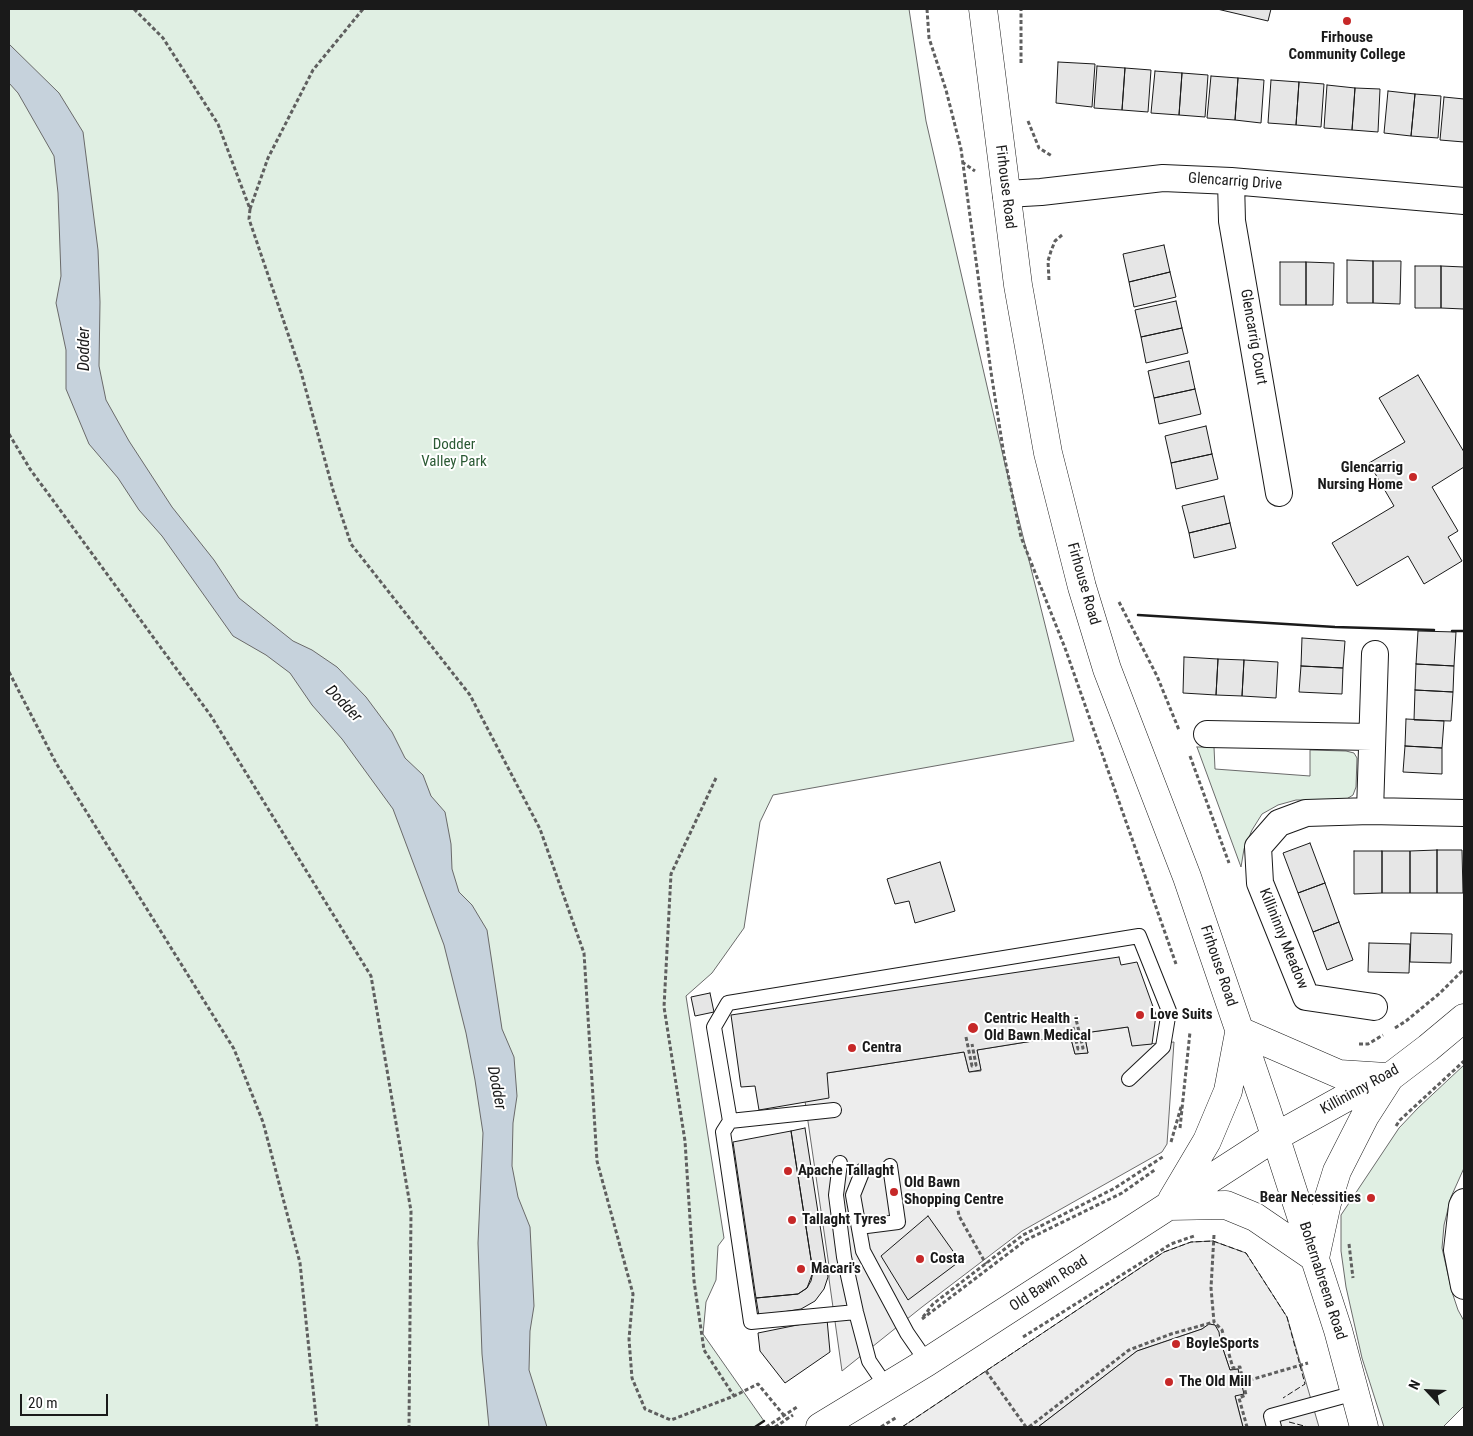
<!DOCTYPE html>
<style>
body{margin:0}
#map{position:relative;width:1473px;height:1436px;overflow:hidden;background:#fff;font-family:"Roboto Condensed",sans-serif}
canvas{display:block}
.frame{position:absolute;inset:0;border:10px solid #1a1a1a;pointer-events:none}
.north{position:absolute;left:1403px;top:1366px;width:50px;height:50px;-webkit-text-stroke:4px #fff;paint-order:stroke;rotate:295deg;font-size:14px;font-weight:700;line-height:20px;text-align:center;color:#1a1a1a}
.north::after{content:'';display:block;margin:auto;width:18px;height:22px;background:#1a1a1a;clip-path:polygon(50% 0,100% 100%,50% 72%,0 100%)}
.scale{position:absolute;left:20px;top:1394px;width:88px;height:22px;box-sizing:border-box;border:2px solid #1a1a1a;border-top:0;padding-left:6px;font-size:15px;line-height:18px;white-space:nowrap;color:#1a1a1a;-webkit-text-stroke:4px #fff;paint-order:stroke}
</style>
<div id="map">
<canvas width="1473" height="1436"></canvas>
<div class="frame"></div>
<div class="north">N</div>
<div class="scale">20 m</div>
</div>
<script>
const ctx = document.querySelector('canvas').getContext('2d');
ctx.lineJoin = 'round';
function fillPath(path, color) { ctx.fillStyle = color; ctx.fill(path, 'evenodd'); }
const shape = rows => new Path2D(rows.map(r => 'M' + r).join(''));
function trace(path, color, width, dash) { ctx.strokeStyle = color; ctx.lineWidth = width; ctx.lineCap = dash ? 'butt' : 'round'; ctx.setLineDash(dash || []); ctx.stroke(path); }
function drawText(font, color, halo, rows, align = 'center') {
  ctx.font = font + ' "Roboto Condensed",sans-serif'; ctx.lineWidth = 4; ctx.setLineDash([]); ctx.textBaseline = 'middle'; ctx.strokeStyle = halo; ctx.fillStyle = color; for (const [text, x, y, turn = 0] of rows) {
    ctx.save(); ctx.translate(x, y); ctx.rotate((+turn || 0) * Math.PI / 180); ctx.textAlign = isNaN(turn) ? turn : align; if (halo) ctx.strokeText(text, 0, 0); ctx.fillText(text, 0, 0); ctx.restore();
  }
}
const green = shape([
 [9,9,909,9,926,121,1004,460,1074,741,773,795,760,822,744,928,712,973,686,996,724,1238,718,1246,716,1280,706,1302,703,1334,764,1421,755,1427,9,1427,9,9],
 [1197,747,1214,747,1215,769,1310,776,1310,750,1346,751,1354,753,1357,758,1356,787,1353,795,1345,800,1296,800,1278,805,1262,814,1252,830,1244,849,1241,867,1197,747],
 [1464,1065,1464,1168,1451,1197,1444,1225,1442,1248,1452,1292,1458,1310,1464,1321,1464,1406,1443,1427,1384,1427,1362,1358,1346,1287,1341,1251,1341,1215,1399,1128,1418,1108,1464,1065]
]);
const parking = shape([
 [1128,1027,1132,1045,1174,1042,1167,1144,1162,1152,1022,1231,922,1307,842,1371,829,1279,829,1266,805,1101,827,1073,964,1052,969,1072,981,1071,977,1050,1070,1035,1075,1054,1088,1053,1084,1033,1128,1027],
 [1213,1241,1246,1253,1287,1317,1319,1427,1243,1427,1235,1396,1243,1393,1238,1369,1230,1370,1215,1325,1209,1324,1202,1329,1137,1351,1038,1427,902,1427,1164,1252,1191,1242,1213,1241]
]);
const water = shape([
 [9,44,59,93,83,132,98,250,100,302,99,366,106,400,129,441,172,507,214,560,239,598,293,641,312,650,337,667,366,697,392,732,405,758,423,775,431,796,445,812,451,844,452,869,459,892,472,905,487,930,502,1029,514,1057,517,1096,513,1123,512,1166,518,1197,530,1227,534,1306,530,1331,529,1370,547,1427,489,1427,482,1354,478,1243,483,1133,475,1080,466,1033,444,945,393,809,342,739,312,705,290,673,266,655,233,636,162,536,139,510,118,478,89,444,66,389,66,350,56,303,61,276,58,193,54,156,18,93,9,83,9,44]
]);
const building = shape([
 [1217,9,1271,9,1268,21,1217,9],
 [1058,62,1095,64,1092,107,1056,103,1058,62],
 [1097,66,1125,68,1122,110,1094,108,1097,66],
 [1125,68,1151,70,1148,112,1122,110,1125,68],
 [1155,71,1182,73,1179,115,1151,113,1155,71],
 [1182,73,1208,75,1205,117,1179,115,1182,73],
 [1211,76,1238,78,1235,120,1207,118,1211,76],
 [1238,78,1264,80,1261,123,1235,120,1238,78],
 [1271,80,1299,82,1296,125,1268,123,1271,80],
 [1299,82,1324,84,1321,127,1296,125,1299,82],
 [1327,85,1355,88,1352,130,1324,128,1327,85],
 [1355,88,1380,89,1378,132,1352,130,1355,88],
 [1388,91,1415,94,1411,136,1384,133,1388,91],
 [1415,94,1441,96,1438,138,1411,136,1415,94],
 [1444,97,1464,99,1464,142,1440,140,1444,97],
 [1164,245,1170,272,1129,282,1123,254,1164,245],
 [1347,260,1373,261,1373,303,1347,303,1347,260],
 [1373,261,1401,261,1400,304,1373,303,1373,261],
 [1280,262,1306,262,1306,305,1280,305,1280,262],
 [1306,262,1334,263,1333,305,1306,305,1306,262],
 [1415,266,1441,266,1441,308,1415,308,1415,266],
 [1441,266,1464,267,1464,309,1441,308,1441,266],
 [1170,272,1176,297,1134,307,1129,282,1170,272],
 [1176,301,1182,328,1141,337,1135,310,1176,301],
 [1182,328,1188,353,1146,363,1141,337,1182,328],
 [1189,361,1195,389,1154,398,1148,371,1189,361],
 [1418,375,1464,452,1464,467,1432,487,1458,531,1448,537,1462,561,1424,584,1408,556,1357,586,1332,543,1394,506,1369,463,1405,442,1379,398,1418,375],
 [1195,389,1201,414,1159,424,1154,398,1195,389],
 [1206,426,1212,454,1171,463,1165,436,1206,426],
 [1212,454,1218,479,1176,489,1171,463,1212,454],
 [1224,496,1230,523,1189,533,1182,506,1224,496],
 [1230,523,1236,548,1194,558,1189,533,1230,523],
 [1418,631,1456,632,1454,666,1416,664,1418,631],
 [1302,638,1345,641,1343,668,1301,666,1302,638],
 [1184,657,1218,659,1216,695,1183,693,1184,657],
 [1218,659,1244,660,1242,696,1216,695,1218,659],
 [1244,660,1278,662,1276,698,1242,696,1244,660],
 [1416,664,1454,666,1453,692,1415,690,1416,664],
 [1301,666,1343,668,1342,694,1299,692,1301,666],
 [1415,690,1453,692,1451,721,1414,720,1415,690],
 [1406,719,1444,721,1442,748,1405,746,1406,719],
 [1405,746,1442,748,1442,774,1403,772,1405,746],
 [1310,843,1325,883,1298,893,1283,853,1310,843],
 [1437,850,1437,893,1410,893,1410,851,1437,850],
 [1437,850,1462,850,1463,893,1437,893,1437,850],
 [1354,851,1382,851,1382,893,1354,894,1354,851],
 [1382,851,1410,851,1410,893,1382,893,1382,851],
 [940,862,955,911,915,923,909,901,895,904,887,879,940,862],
 [1325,883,1339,922,1313,932,1298,893,1325,883],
 [1339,922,1353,960,1327,970,1313,932,1339,922],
 [1411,933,1452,934,1451,963,1410,962,1411,933],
 [1369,943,1410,944,1409,973,1368,972,1369,943],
 [1119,957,1121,965,1137,962,1156,1015,1152,1044,1132,1046,1128,1027,1084,1033,1088,1053,1075,1054,1070,1035,977,1050,981,1070,969,1072,964,1052,827,1073,829,1098,759,1110,755,1086,741,1087,731,1015,1119,957],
 [710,993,714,1012,695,1016,691,997,710,993],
 [805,1128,828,1277,824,1289,815,1301,801,1309,759,1316,756,1298,798,1294,807,1288,811,1281,813,1272,791,1131,805,1128],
 [791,1131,813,1272,807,1288,798,1294,756,1298,733,1142,791,1131],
 [928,1216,960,1261,908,1300,881,1256,928,1216],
 [827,1319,830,1352,785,1383,760,1351,758,1333,827,1319],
 [1209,1324,1215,1325,1219,1332,1220,1340,1230,1370,1238,1369,1244,1394,1235,1396,1243,1427,1038,1427,1137,1351,1202,1329,1209,1324]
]);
const path = shape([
 [134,9,163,38,218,124,250,209,249,219,301,372,333,490,351,544,470,695,540,829,584,953,597,1161,633,1294,629,1339,632,1378,645,1409,671,1420,734,1396,758,1384,787,1419],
 [927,9,929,38,946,90,961,149,991,372,1004,455,1021,537,1065,648,1176,964],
 [1021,63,1021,9],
 [1028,121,1039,148,1052,156],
 [962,162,975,171],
 [250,209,268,158,313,70,363,9],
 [1049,280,1048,261,1051,251,1055,241,1062,235],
 [9,434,30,469,211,716,371,976,411,1211,409,1427],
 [1119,602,1157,676,1179,730],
 [9,672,56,763,234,1049,263,1122,300,1263,317,1427],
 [1190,756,1229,863],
 [716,778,671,874,664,1007,685,1141,694,1281,704,1350,734,1396],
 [1395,1028,1406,1021,1440,993,1464,969],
 [1359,1044,1368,1044,1383,1035],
 [1396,1126,1400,1120,1464,1061],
 [1180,1128,1190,1032],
 [1171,1142,1181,1107],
 [956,1198,959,1216,986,1264],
 [1214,1235,1211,1288,1214,1322,1222,1330,1233,1368,1240,1367,1246,1395,1239,1398,1247,1427],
 [1349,1244,1353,1278],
 [923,1317,933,1304,1023,1235,1115,1188,1164,1156],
 [922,1319,1026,1240,1122,1193,1156,1169],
 [1023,1337,1171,1244,1194,1236],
 [986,1371,1026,1427],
 [1243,1382,1308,1363],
 [766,1427,797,1407],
 [775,1427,793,1415],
 [881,1427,897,1417],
 [1029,1427,1129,1350,1171,1334,1214,1322]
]);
const lane = shape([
 [834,1110,730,1121,714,1027,728,1003,1139,936,1169,1011,1163,1047,1129,1079],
 [730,1121,723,1132,751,1322,856,1312],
 [840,1163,836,1195,844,1257,856,1312,869,1361,886,1386],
 [863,1170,853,1195,863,1251,907,1333,927,1362],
 [859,1227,898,1222,890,1166],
 [1274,1427,1271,1416,1355,1393]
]);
const street = shape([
 [1231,181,1232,221,1279,493],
 [1006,194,1041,192,1163,178,1231,181,1464,201],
 [1207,734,1372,737],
 [1370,811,1375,654],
 [1374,1007,1306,997,1260,883,1258,847,1279,823,1306,813,1370,811,1464,813],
 [1464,1202,1462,1206,1457,1250,1464,1286]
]);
const secondary = shape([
 [983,9,1018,285,1048,453,1082,587,1107,669,1187,877,1267,1111,1338,1330,1364,1427],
 [1240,1031,1339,1074,1386,1077],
 [1172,1200,1207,1141,1228,1091,1239,1033],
 [1169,1206,1226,1205,1255,1217,1315,1258],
 [1315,1258,1327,1203,1337,1171,1365,1116,1390,1077],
 [820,1427,927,1362,1275,1137,1356,1092,1390,1077,1428,1048,1464,1018]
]);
const pathBridge = shape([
 [1073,1027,1078,1049,1083,1048,1075,1015],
 [966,1037,972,1066,976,1065,972,1044]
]);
const fence = shape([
 [1289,1422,1308,1427],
 [902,1427,1164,1252,1191,1242,1213,1241,1246,1253,1287,1317,1305,1384,1283,1398]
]);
const wall = shape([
 [1138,615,1335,627,1434,630],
 [1452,631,1464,631],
 [755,1427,764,1421]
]);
const markers = [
 [1347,21,5,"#c62828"],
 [1413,477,5,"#c62828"],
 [1140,1015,5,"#c62828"],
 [973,1028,6,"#c62828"],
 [852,1048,5,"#c62828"],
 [788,1171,5,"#c62828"],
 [894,1192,5,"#c62828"],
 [1371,1198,5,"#c62828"],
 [792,1220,5,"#c62828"],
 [920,1259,5,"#c62828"],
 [801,1269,5,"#c62828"],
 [1176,1344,5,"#c62828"],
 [1169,1382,5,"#c62828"]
];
const poiNames = [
 ["Firhouse",1347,38,"center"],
 ["Community College",1347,55,"center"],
 ["Glencarrig",1403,468,"right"],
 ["Nursing Home",1403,485,"right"],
 ["Love Suits",1150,1015],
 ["Centric Health -",984,1019],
 ["Old Bawn Medical",984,1036],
 ["Centra",862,1048],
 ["Apache Tallaght",798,1171],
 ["Old Bawn",904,1183],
 ["Shopping Centre",904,1200],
 ["Bear Necessities",1361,1198,"right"],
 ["Tallaght Tyres",802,1220],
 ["Costa",930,1259],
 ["Macari's",811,1269],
 ["BoyleSports",1186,1344],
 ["The Old Mill",1179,1382]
];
const streetNames = [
 ["Glencarrig Drive",1235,182,4],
 ["Firhouse Road",1005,187,83],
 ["Glencarrig Court",1253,337,80],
 ["Firhouse Road",1083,584,74],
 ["Killininny Meadow",1283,939,68],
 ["Firhouse Road",1218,966,71],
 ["Killininny Road",1360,1090,-29],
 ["Bohernabreena Road",1322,1281,72],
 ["Old Bawn Road",1049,1284,-33]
];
const parkNames = [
 ["Dodder",454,445],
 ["Valley Park",454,462]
];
const waterNames = [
 ["Dodder",85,349,-90],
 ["Dodder",343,704,46],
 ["Dodder",496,1088,79]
];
fillPath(green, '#e0efe3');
trace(green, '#6a6a6a', 1);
fillPath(parking, '#ededed');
trace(parking, '#6a6a6a', 1);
fillPath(water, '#c6d2dc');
trace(water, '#6a6a6a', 1);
fillPath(building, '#e6e6e6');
trace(building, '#1a1a1a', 1);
trace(lane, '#1a1a1a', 16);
trace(street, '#1a1a1a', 28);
trace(secondary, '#1a1a1a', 29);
trace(path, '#5f5f5f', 3, [4, 2.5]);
trace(lane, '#fff', 14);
trace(street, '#fff', 26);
trace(secondary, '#fff', 28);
trace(pathBridge, '#5f5f5f', 3, [4, 2.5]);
trace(fence, '#1a1a1a', 1, [6, 2.5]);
trace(wall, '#1a1a1a', 2.5);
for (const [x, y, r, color] of markers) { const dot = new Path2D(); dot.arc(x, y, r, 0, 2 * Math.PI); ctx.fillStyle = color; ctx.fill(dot); trace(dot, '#fff', 2); }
drawText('bold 15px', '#1a1a1a', '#fff', poiNames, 'left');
drawText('15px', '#1a1a1a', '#fff', streetNames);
drawText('15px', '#2b5a34', '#fff', parkNames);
drawText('italic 16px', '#1a1a1a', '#fff', waterNames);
</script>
